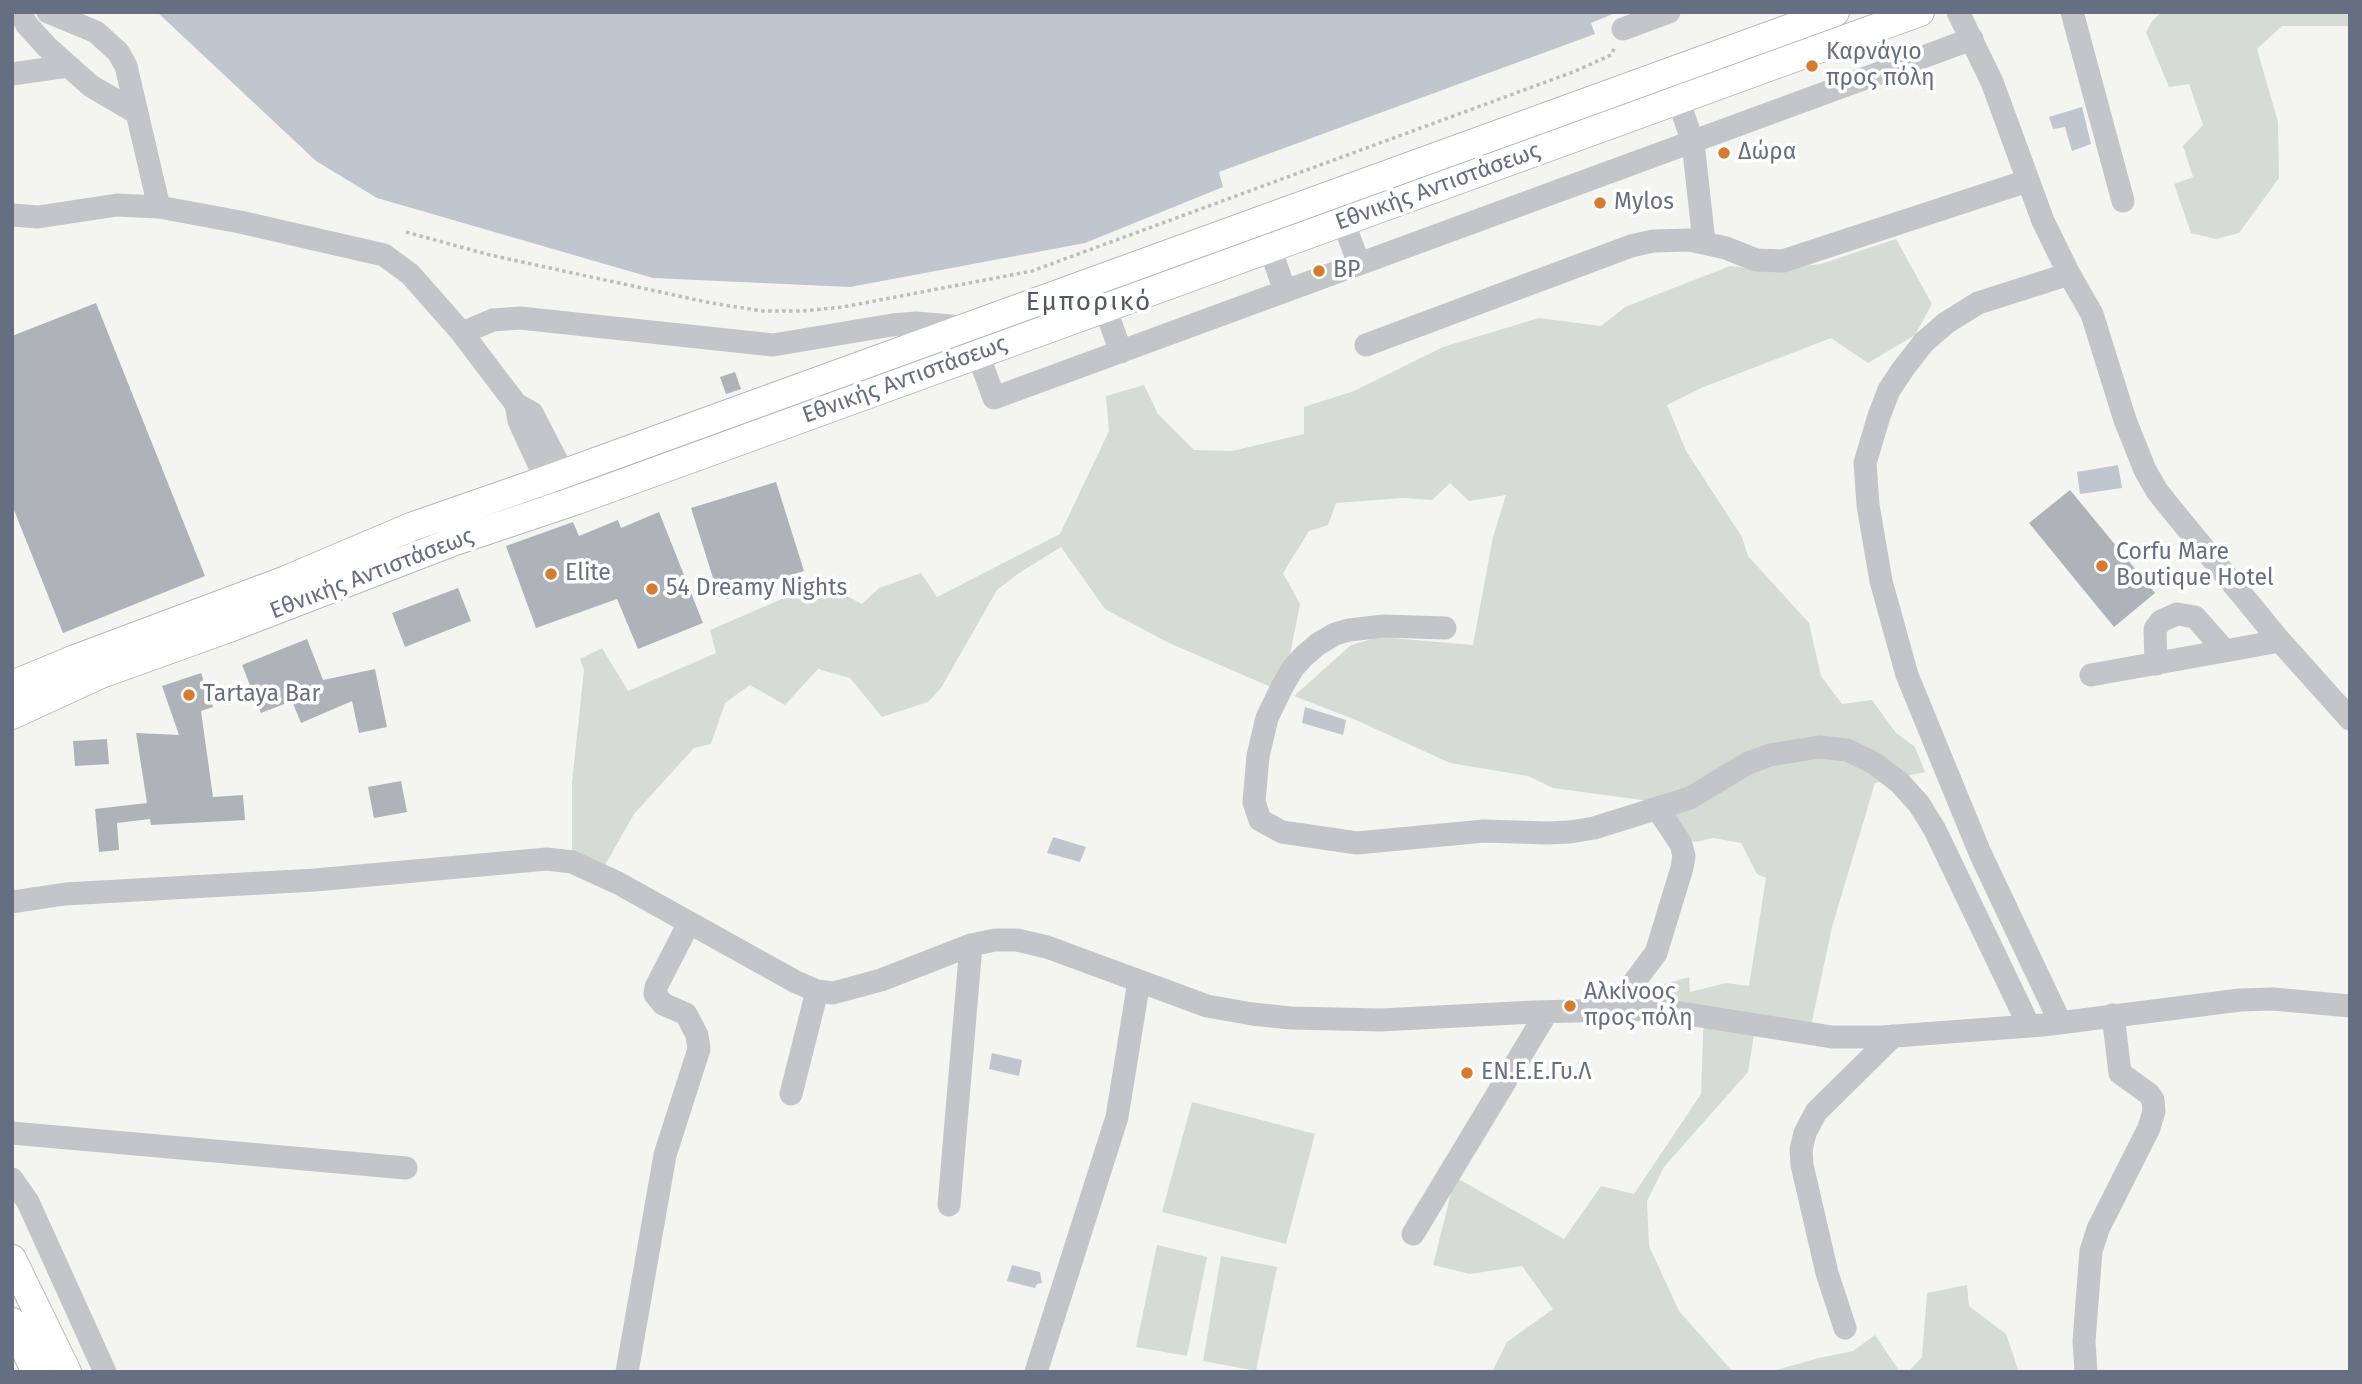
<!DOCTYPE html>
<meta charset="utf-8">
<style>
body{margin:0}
#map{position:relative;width:2362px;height:1384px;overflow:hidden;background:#f4f5f1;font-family:"Fira Sans",sans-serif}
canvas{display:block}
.frame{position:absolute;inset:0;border:14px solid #666f81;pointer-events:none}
</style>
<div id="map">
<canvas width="2362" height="1384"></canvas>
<div class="frame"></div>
</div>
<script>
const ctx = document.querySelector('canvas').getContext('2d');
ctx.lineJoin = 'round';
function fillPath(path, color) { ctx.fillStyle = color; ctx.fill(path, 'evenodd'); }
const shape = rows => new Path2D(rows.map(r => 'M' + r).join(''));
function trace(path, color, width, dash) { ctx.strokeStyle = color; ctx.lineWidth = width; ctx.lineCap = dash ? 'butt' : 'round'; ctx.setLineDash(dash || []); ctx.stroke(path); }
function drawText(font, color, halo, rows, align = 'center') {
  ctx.font = font + ' "Fira Sans",sans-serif'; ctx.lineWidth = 7; ctx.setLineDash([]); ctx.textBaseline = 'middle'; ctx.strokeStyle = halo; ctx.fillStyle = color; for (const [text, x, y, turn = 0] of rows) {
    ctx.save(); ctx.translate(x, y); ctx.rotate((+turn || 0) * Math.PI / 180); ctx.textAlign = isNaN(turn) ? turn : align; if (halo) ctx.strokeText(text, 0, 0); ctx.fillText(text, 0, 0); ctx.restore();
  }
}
const green = shape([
 [2162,12,2350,12,2350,26,2282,26,2257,49,2278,122,2279,178,2239,233,2216,239,2191,233,2174,184,2193,177,2183,146,2203,125,2189,84,2169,87,2146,32,2152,21],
 [1896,239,1932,304,1915,335,1868,363,1831,338,1701,388,1667,405,1686,451,1742,537,1748,556,1809,623,1821,676,1842,704,1872,700,1896,733,1915,747,1925,772,1875,783,1832,927,1811,1026,1757,1017,1748,1072,1664,1167,1647,1201,1649,1246,1679,1311,1733,1372,1492,1372,1507,1342,1553,1309,1522,1266,1470,1274,1433,1265,1455,1177,1564,1239,1601,1186,1634,1194,1701,1094,1704,1010,1627,1002,1636,988,1646,989,1689,977,1690,992,1726,983,1749,986,1766,878,1757,874,1741,843,1713,838,1695,842,1659,824,1649,801,1553,788,1528,776,1450,763,1356,720,1294,696,1351,645,1379,637,1473,645,1493,537,1506,495,1469,501,1450,483,1432,500,1403,498,1336,503,1328,525,1309,531,1283,573,1300,604,1290,655,1273,688,1167,642,1105,609,1061,547,1019,573,997,590,941,688,928,702,882,717,850,678,818,669,785,705,750,685,725,703,711,744,694,748,634,814,605,865,572,862,572,783,584,670,580,659,602,648,628,691,716,653,710,630,782,599,826,589,837,591,862,604,879,588,921,573,937,597,1060,534,1109,431,1106,396,1144,385,1158,414,1194,450,1232,451,1304,434,1304,407,1354,391,1443,347,1539,318,1601,326,1625,307,1730,266,1767,270,1821,264],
 [1192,1102,1315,1134,1286,1244,1162,1212],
 [1157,1245,1207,1257,1187,1356,1136,1347],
 [1221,1256,1277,1267,1256,1371,1203,1361],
 [1967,1285,1969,1306,2006,1334,2019,1372,1908,1372,1922,1357,1927,1293],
 [1875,1335,1900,1372,1769,1372,1819,1358,1853,1351]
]);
const water = shape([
 [157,12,1618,12,1591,23,1595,34,1219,172,1223,187,1085,243,850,287,653,278,377,198,316,161],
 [2082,107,2091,144,2072,151,2065,127,2053,129,2049,117],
 [2118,465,2122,488,2080,494,2077,472],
 [1305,707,1346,720,1343,735,1302,723],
 [1053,837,1086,847,1080,862,1047,853],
 [992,1053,1022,1060,1019,1076,989,1069],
 [1012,1265,1040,1272,1042,1283,1037,1284,1035,1288,1007,1281]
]);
const building = shape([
 [96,303,205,576,63,633,12,505,12,336],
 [735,372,741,389,726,394,720,377],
 [776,482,804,571,719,597,691,508],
 [2070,490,2155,593,2114,627,2029,523],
 [659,512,703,623,638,649,617,599,536,628,506,546,573,522,579,536,618,520,621,528],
 [458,588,471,621,405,647,392,613],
 [307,639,323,680,375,669,387,727,359,733,352,701,301,723,292,701,261,713,242,665],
 [201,673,213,707,201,711,213,797,243,795,245,820,151,825,150,819,117,823,119,850,99,852,95,809,147,803,136,733,179,735,162,686],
 [107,739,109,764,75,766,73,741],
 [401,781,407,812,374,818,368,787]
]);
const path = shape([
 [406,232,490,255,711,303,763,311,802,311,843,307,1032,271,1573,72,1611,55,1615,47]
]);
const minor = shape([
 [20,12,27,25,47,47,91,86,137,113],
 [48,12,96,32,118,52,126,66,159,207],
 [1958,12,1992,82,2043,221,2069,274,2092,314,2125,420,2145,470,2157,491,2173,511,2280,641,2350,719],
 [2072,12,2123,201],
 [1623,29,1669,12],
 [12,74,68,66],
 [1678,100,1693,142,1704,242],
 [12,215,38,217,117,205,159,207,240,222,384,255,410,274,462,333,516,404,532,413,577,500],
 [1343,221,1359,264],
 [1270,248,1285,291],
 [1105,308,1121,352],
 [462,333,493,320,520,318,773,345,892,325,916,323,963,327],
 [1366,345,1631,246,1653,241,1690,240,1726,248,1756,260,1783,261,2027,181],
 [978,354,994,398,1972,39],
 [516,404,519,421,558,506],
 [1445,628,1384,626,1349,630,1335,634,1318,644,1304,656,1293,668,1282,687,1267,718,1258,756,1254,802,1260,820,1282,832,1357,843,1484,831,1547,833,1570,832,1594,828,1690,798,1748,763,1770,755,1819,747,1847,750,1874,763,1900,783,1919,804,1935,830,2029,1026],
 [2156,664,2155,629,2161,621,2177,614,2195,617,2225,651],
 [2091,675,2280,641],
 [12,902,65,894,315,880,547,859,572,862,618,883,796,982,817,991,833,993,881,980,971,945,995,940,1017,940,1047,947,1207,1006,1252,1014,1291,1018,1381,1020,1534,1012,1656,1009,1832,1037,1882,1037,2043,1025,2240,1000,2273,999,2350,1006],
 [1614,1009,1656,953,1682,868,1684,856,1681,844,1657,808],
 [2060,1022,1980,853,1907,675,1881,581,1868,505,1865,463,1879,416,1889,390,1903,369,1924,342,1946,323,1978,303,2069,274],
 [791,1094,817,991],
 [12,1133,406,1168],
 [12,1179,28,1202,105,1372],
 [949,1205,971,945],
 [1413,1234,1547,1012],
 [1845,1328,1827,1273,1802,1165,1801,1150,1805,1133,1816,1112,1893,1036],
 [627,1372,665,1155,699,1049,697,1035,686,1014,663,1004,655,994,656,987,689,923],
 [1036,1372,1117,1117,1139,981],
 [2086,1372,2084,1341,2091,1251,2098,1229,2149,1128,2154,1111,2153,1100,2149,1094,2120,1073,2113,1015]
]);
const major = shape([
 [12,685,75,659,286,580,411,527,546,480,1835,12],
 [12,715,101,674,229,628,455,541,577,500,1920,12],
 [12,1259,67,1372],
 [12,1322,36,1372]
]);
const markers = [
 [1812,66,7,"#d77c2f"],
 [1724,153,7,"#d77c2f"],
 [1600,203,7,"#d77c2f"],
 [1319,271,7,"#d77c2f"],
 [2102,566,7,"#d77c2f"],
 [551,574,7,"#d77c2f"],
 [652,589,7,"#d77c2f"],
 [189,695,7,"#d77c2f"],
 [1570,1006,7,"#d77c2f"],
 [1467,1073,7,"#d77c2f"]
];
const poiNames = [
 ["Καρνάγιο",1826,53],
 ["προς πόλη",1826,79],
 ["Δώρα",1738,153],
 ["Mylos",1614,203],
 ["BP",1333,271],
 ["Corfu Mare",2116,553],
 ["Boutique Hotel",2116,579],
 ["Elite",565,574],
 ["54 Dreamy Nights",666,589],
 ["Tartaya Bar",203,695],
 ["Αλκίνοος",1584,993],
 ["προς πόλη",1584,1019],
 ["ΕΝ.Ε.Ε.Γυ.Λ",1481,1073]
];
const streetNames = [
 ["Εθνικής Αντιστάσεως",1438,187,-20],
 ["Εθνικής Αντιστάσεως",905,380,-20],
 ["Εθνικής Αντιστάσεως",372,574,-21]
];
const quarterNames = [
 ["Εμπορικό",1089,303]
];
fillPath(green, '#d4dcd3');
fillPath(water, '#c0c6cd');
fillPath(building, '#aeb2b9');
trace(major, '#b6b8bc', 30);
trace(path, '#bcbdc0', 3.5, [3.5, 3.5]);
trace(minor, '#c3c5c9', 23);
trace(major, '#fff', 28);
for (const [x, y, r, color] of markers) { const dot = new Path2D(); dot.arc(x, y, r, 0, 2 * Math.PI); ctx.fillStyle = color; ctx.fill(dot); trace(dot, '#fff', 2.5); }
drawText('23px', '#666f81', '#fff', poiNames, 'left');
drawText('23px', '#666f81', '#fff', streetNames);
ctx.letterSpacing = '2px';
drawText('26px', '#535a66', '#fff', quarterNames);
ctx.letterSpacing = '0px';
</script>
